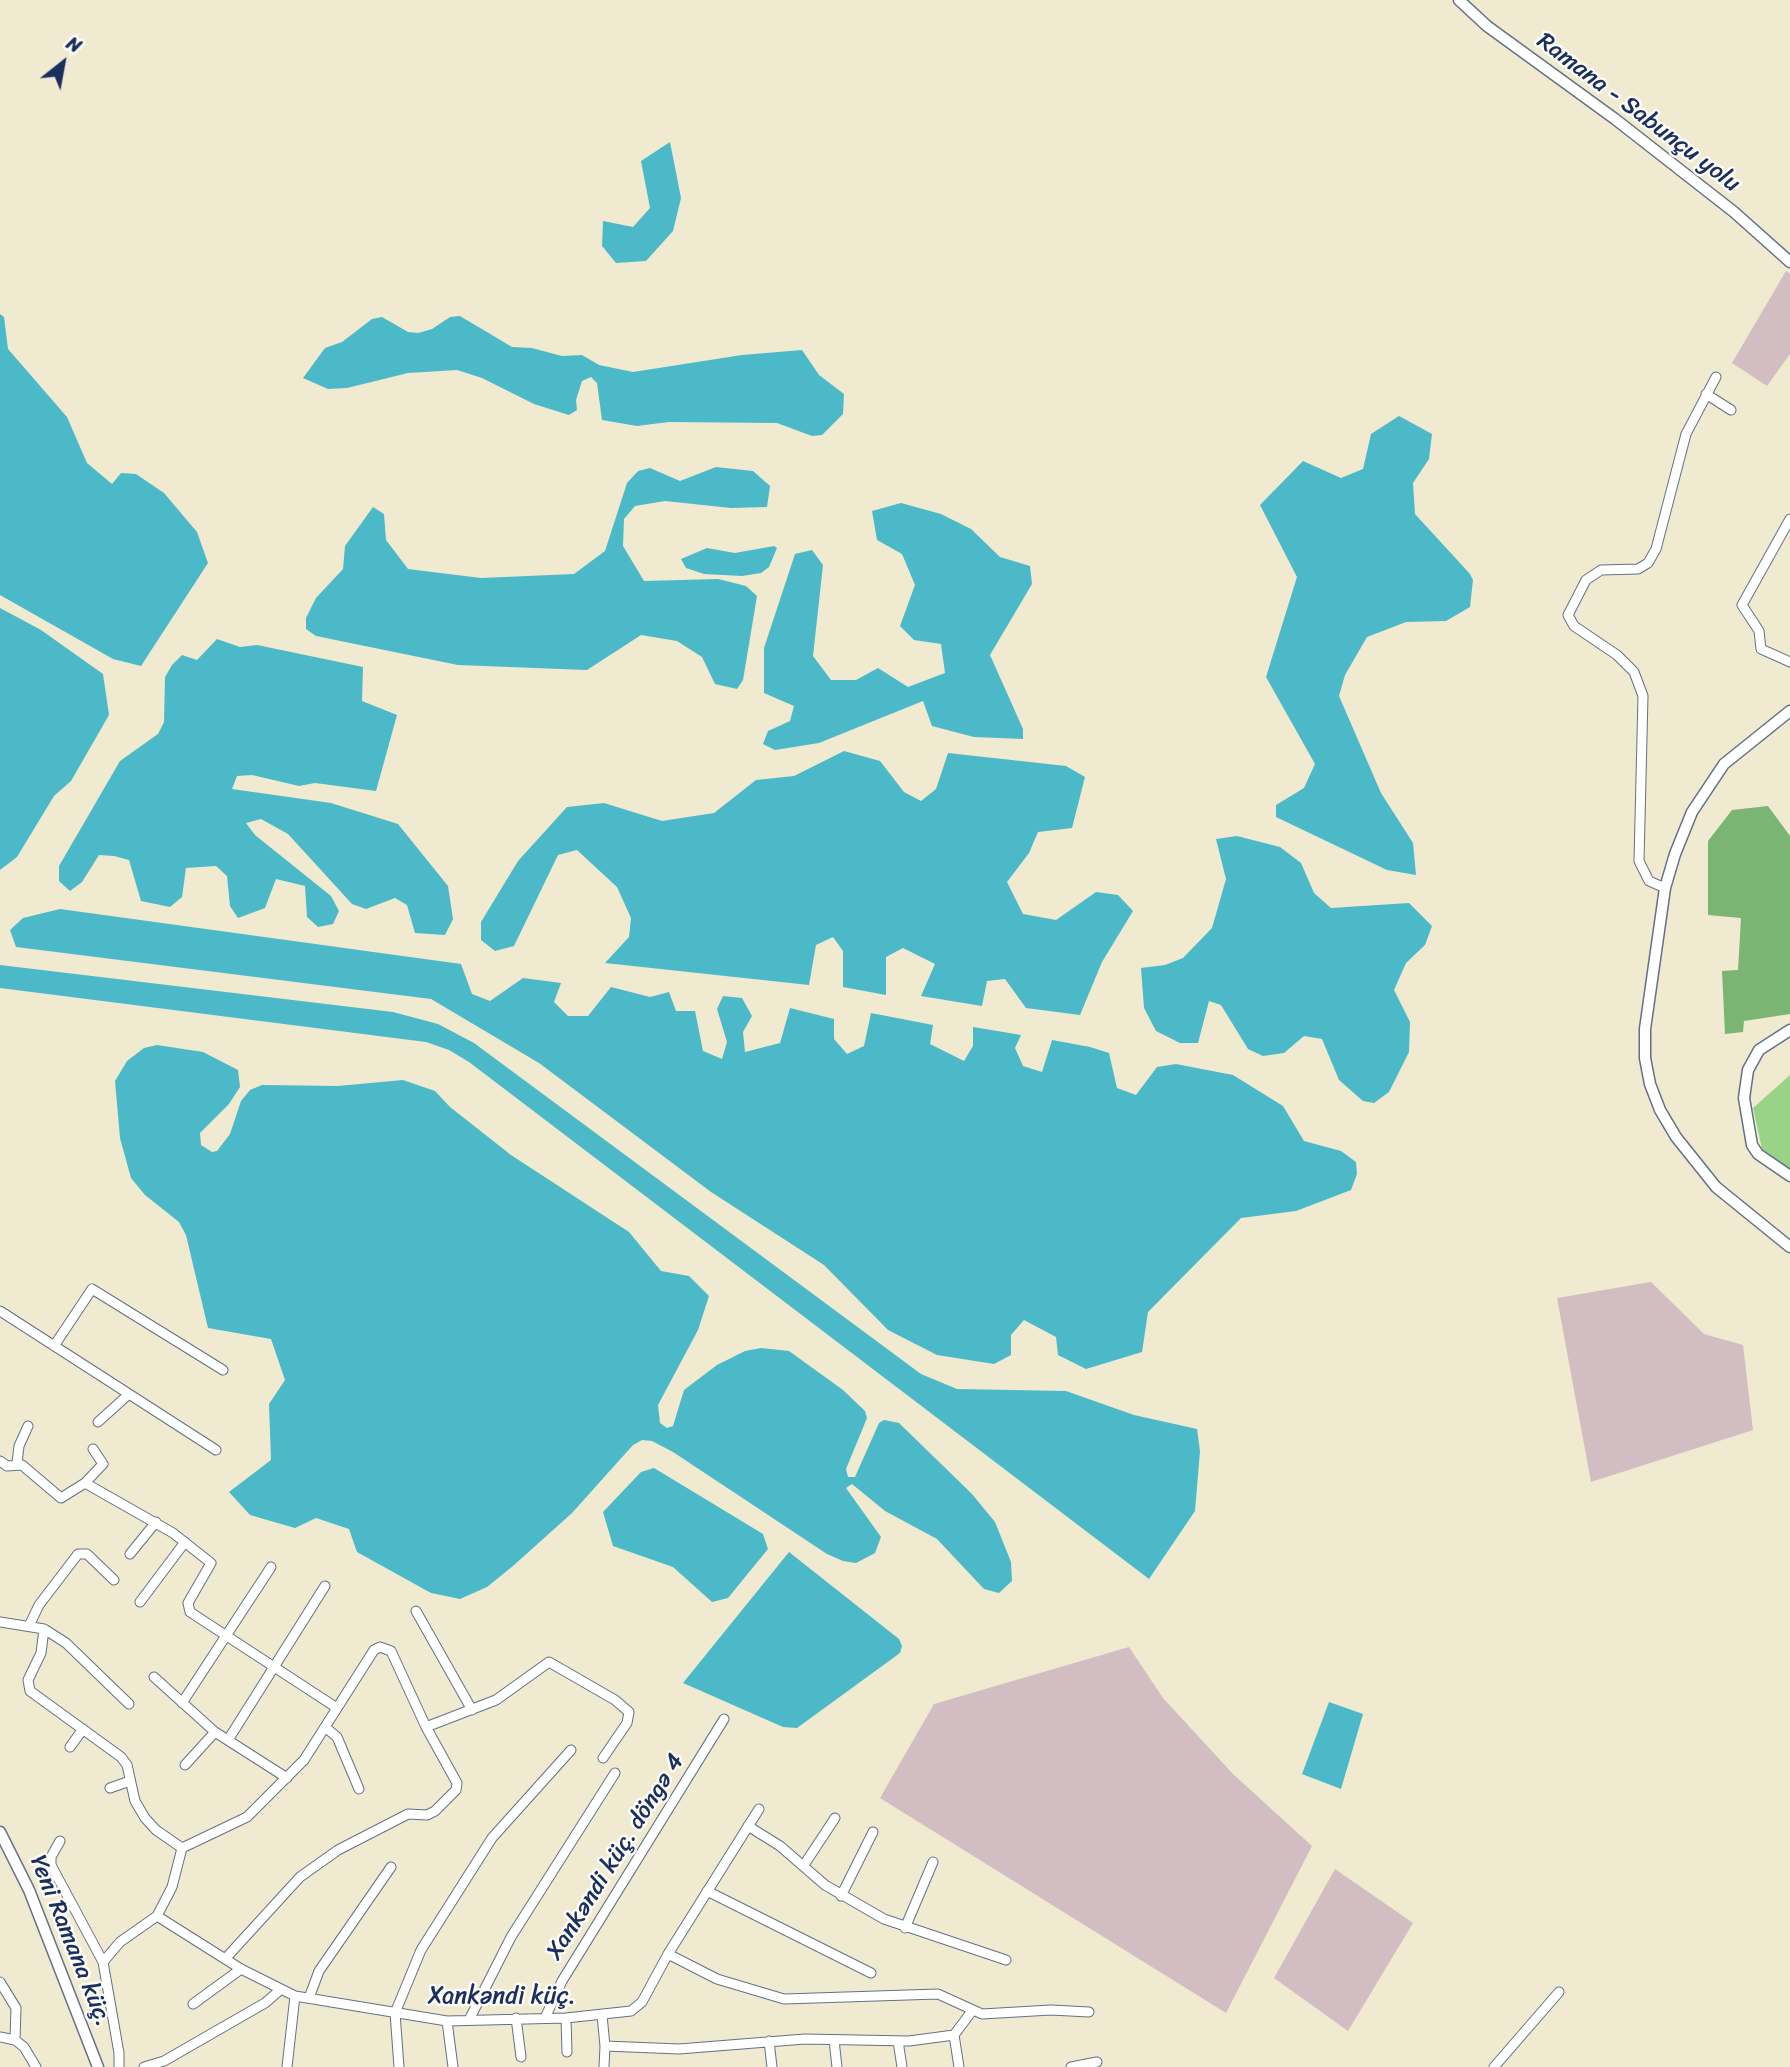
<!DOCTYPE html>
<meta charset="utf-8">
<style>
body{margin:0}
#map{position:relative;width:1790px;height:2067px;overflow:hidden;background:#efead0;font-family:Sriracha,sans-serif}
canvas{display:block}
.north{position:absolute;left:28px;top:28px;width:70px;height:70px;-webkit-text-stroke:5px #fdfcf7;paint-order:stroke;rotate:31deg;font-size:19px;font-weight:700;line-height:28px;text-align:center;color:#1b2f5e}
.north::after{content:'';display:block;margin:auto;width:24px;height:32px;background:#1b2f5e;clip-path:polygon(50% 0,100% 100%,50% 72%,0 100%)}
</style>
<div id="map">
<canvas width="1790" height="2067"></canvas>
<div class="north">N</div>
</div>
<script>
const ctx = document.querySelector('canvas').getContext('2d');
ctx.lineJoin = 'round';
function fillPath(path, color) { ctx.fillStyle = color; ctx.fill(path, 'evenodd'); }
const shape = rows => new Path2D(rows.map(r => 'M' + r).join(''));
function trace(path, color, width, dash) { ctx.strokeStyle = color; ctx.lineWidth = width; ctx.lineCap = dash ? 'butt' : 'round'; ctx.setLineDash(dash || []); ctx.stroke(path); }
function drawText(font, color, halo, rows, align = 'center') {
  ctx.font = font + ' Sriracha,sans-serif'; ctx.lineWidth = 5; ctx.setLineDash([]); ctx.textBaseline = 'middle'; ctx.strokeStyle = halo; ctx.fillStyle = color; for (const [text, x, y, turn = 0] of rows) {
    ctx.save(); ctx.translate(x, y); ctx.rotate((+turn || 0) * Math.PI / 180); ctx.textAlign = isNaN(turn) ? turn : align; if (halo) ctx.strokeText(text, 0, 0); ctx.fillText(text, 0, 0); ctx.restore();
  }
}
const industrial = shape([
 [1786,271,1790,274,1790,354,1767,386,1732,363],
 [1651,1282,1704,1334,1743,1345,1753,1430,1591,1482,1557,1298],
 [1129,1647,1163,1698,1233,1774,1312,1846,1226,2013,880,1798,934,1704],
 [1335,1869,1413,1923,1348,2031,1274,1978]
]);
const green = shape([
 [1790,1075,1790,1169,1762,1149,1753,1108]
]);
const forest = shape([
 [1768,806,1790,836,1790,1014,1744,1021,1743,1032,1725,1034,1722,971,1738,970,1741,918,1708,915,1708,841,1732,810]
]);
const water = shape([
 [670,142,681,198,673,231,646,261,616,263,602,246,603,221,633,227,650,208,641,161],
 [0,314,4,317,8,349,67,417,87,463,112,484,121,473,136,474,164,493,197,532,208,563,141,666,113,659,0,595],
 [460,316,512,347,532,348,562,356,582,355,599,365,633,372,742,355,802,350,819,375,844,394,843,414,822,435,812,436,777,423,669,422,637,426,602,420,597,383,591,377,582,381,576,400,577,410,569,415,534,404,482,378,457,370,408,373,347,388,328,389,303,378,325,348,342,342,372,319,382,317,408,332,418,333,432,329,450,317],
 [1399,416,1432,434,1429,459,1413,483,1415,514,1470,574,1473,580,1470,607,1446,621,1406,622,1367,637,1345,675,1339,696,1381,793,1413,843,1416,875,1387,870,1276,817,1276,805,1304,788,1315,764,1266,677,1297,577,1260,505,1303,461,1341,478,1363,469,1371,434],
 [716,467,753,471,770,486,767,507,731,508,665,501,635,506,624,519,623,546,644,581,718,579,746,586,757,596,743,680,737,689,715,684,702,657,677,641,641,635,587,670,458,665,316,636,306,629,306,618,316,598,343,569,345,546,373,507,384,514,386,540,408,569,481,578,574,574,605,551,627,483,638,471,650,468,680,481],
 [901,503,941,514,971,529,1000,557,1030,566,1032,584,990,655,1023,729,1023,739,974,737,932,726,923,701,819,743,775,750,763,744,768,731,790,721,794,706,764,693,764,648,795,554,812,550,823,565,813,656,831,680,856,680,878,668,908,687,945,673,941,644,914,640,900,626,915,585,902,554,877,540,872,511],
 [774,546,777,548,769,567,761,573,742,576,704,574,686,568,681,559,707,548,735,553],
 [0,608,41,630,103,674,109,715,71,781,54,796,17,857,0,870],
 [217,639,240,647,257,645,363,667,362,701,397,715,376,791,315,783,299,786,252,775,237,776,232,789,331,803,398,824,448,886,453,919,445,935,415,933,407,905,395,898,366,909,352,904,288,834,261,819,246,823,255,835,331,896,339,911,333,924,318,927,307,917,305,886,276,879,265,908,238,918,230,906,227,876,216,866,186,868,182,897,170,907,141,901,129,860,114,856,99,855,82,882,70,891,59,881,59,866,120,761,158,734,164,722,165,677,172,665,182,655,197,660],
 [844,751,880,761,904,792,921,801,936,789,948,753,1066,766,1085,777,1072,828,1038,832,1029,853,1007,882,1023,914,1056,920,1096,892,1118,895,1133,911,1102,962,1080,1015,1026,1008,1005,979,987,981,982,1006,921,996,935,964,903,948,886,957,886,995,843,987,843,951,833,937,816,945,809,985,605,963,629,937,631,918,617,887,577,850,558,855,514,946,495,951,481,940,481,922,518,861,567,807,604,803,662,821,714,813,756,780,794,776],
 [1237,836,1280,847,1301,863,1314,893,1331,908,1409,903,1432,926,1425,945,1406,963,1394,990,1410,1022,1409,1052,1389,1092,1374,1103,1363,1101,1339,1080,1322,1039,1304,1036,1284,1053,1263,1056,1248,1049,1221,1005,1209,1001,1198,1043,1180,1043,1156,1031,1144,1008,1141,968,1165,965,1183,958,1212,928,1226,879,1216,839],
 [60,909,461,964,472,994,490,1001,523,978,561,983,554,1002,568,1016,588,1016,611,987,650,997,669,992,676,1011,695,1011,703,1051,722,1059,727,1042,717,1009,723,996,742,998,752,1016,743,1032,745,1052,780,1043,790,1008,834,1019,834,1039,847,1054,864,1046,871,1013,933,1025,930,1044,964,1061,973,1046,973,1027,1021,1035,1015,1048,1023,1066,1042,1072,1052,1040,1090,1047,1109,1053,1117,1088,1136,1095,1157,1067,1176,1064,1233,1075,1283,1106,1304,1141,1341,1151,1356,1162,1357,1174,1351,1190,1296,1211,1241,1218,1148,1312,1142,1352,1086,1369,1058,1355,1056,1337,1024,1320,1011,1335,1011,1355,994,1364,937,1355,888,1330,824,1265,711,1192,539,1063,431,999,16,947,10,930,23,918],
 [0,965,393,1012,438,1024,474,1043,921,1374,957,1389,1066,1391,1134,1415,1197,1429,1200,1451,1195,1511,1149,1579,469,1062,449,1050,426,1042,0,988],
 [157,1045,203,1052,238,1070,240,1087,229,1104,200,1133,201,1145,212,1152,217,1151,230,1134,241,1101,250,1090,262,1085,338,1086,403,1080,435,1091,450,1107,511,1155,629,1232,661,1271,689,1276,709,1296,698,1330,658,1405,660,1423,667,1428,673,1426,684,1390,717,1365,745,1351,761,1348,789,1351,843,1390,865,1411,867,1418,846,1469,848,1477,855,1477,879,1423,884,1420,899,1423,972,1494,995,1522,1011,1562,1012,1581,999,1593,984,1589,937,1539,885,1511,852,1484,846,1488,881,1537,875,1553,856,1563,843,1561,827,1554,673,1452,652,1441,642,1440,633,1445,572,1513,513,1566,487,1587,460,1599,431,1593,357,1552,349,1529,316,1518,295,1528,250,1515,229,1492,271,1460,269,1404,285,1380,271,1339,208,1328,186,1235,179,1222,145,1195,131,1178,120,1138,115,1081,127,1061,144,1048],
 [654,1468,763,1534,768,1549,728,1598,712,1602,673,1567,613,1546,603,1512,641,1472],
 [789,1552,899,1639,902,1646,900,1653,797,1728,783,1727,683,1683],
 [1329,1702,1363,1714,1341,1789,1302,1774]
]);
const minor = shape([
 [1706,394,1731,410],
 [1790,519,1742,605,1759,631,1761,649,1790,662],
 [1665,888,1649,881,1639,861,1643,696,1634,672,1617,655,1574,626,1568,615,1586,580,1601,570,1638,569,1648,563,1656,549,1686,434,1716,377],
 [0,1311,216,1450],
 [54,1346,92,1289,223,1370],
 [98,1422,129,1394],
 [0,1461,7,1466,22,1465,61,1498,85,1483,173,1533,211,1563,188,1603,190,1612,337,1708],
 [17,1463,19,1446,28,1426],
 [85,1483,103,1464,93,1449],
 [130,1554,156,1522],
 [140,1602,185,1542],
 [416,1611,472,1710],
 [0,1622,44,1629,41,1653,28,1680,30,1691,121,1757,127,1765,135,1801,145,1818,156,1830,182,1848,172,1887,157,1916,120,1942,103,1962],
 [29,1626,39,1605,78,1554,87,1554,114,1580],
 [44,1629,66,1643,129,1704],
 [154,1677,215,1732,287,1778],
 [182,1703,271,1567],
 [325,1727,337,1737,359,1789],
 [426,1727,496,1700,549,1662,615,1700,629,1712,627,1723,603,1758],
 [228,1740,325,1586],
 [70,1747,83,1729],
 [185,1765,215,1732],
 [110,1788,130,1781],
 [748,1826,780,1846,825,1885,884,1919,1006,1960],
 [60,1841,51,1857,51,1865,103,1962,119,2053,119,2067],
 [182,1848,247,1817,304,1760,374,1650,380,1647,391,1651,426,1727,457,1783,456,1790,435,1811,427,1815,408,1814,338,1850,300,1877,225,1959],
 [804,1865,835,1818],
 [707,1891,871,1973],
 [841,1896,873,1832],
 [157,1916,241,1969,295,1996,447,2021,566,2018,631,2011,642,2002,668,1954,759,1809],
 [905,1928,933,1862],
 [668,1954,717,1979,784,1999,938,1994,982,2014,1051,2010,1089,2012],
 [0,1982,16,2008,15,2040],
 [309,1998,319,1971,391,1867],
 [193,2004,241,1969],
 [602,2015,605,2046,679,2049,805,2039,909,2041,954,2035,972,2011],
 [516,2018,521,2057],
 [545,2018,562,1981,724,1719],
 [566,2018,567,2052],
 [469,2020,511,1937,615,1773],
 [447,2021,453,2067],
 [954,2035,959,2067],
 [0,2037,15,2040,24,2047,36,2067],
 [834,2040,837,2067],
 [769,2041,772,2067],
 [898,2041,902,2067],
 [144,2067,164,2061,265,2003,280,1990],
 [287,2067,295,1996],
 [399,2067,395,2013,421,1950,492,1838,571,1750],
 [604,2067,605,2046],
 [1071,2067,1097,2062],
 [1494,2067,1559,1992]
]);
const tertiary = shape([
 [1459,0,1487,26,1615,119,1734,212,1790,262],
 [1790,711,1724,764,1692,812,1675,854,1665,888,1645,1029,1645,1058,1650,1084,1660,1110,1676,1137,1716,1187,1790,1247],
 [1790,1030,1759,1050,1748,1070,1744,1098,1752,1145,1758,1154,1790,1176],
 [0,1832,29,1890,98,2067]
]);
const streetNames = [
 ["Ramana - Sabunçu yolu",1638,113,37],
 ["Xankəndi küç. döngə 4",616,1857,-58],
 ["Yeni Ramana küç.",70,1941,68],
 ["Xankəndi küç.",502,1997]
];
fillPath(industrial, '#d2bec2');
fillPath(green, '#98d387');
fillPath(forest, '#7ab574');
fillPath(water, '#4cb9c8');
trace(minor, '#657086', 11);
trace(tertiary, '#657086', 13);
trace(minor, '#fff', 9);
trace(tertiary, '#fff', 10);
drawText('24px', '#1b2f5e', '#fdfcf7', streetNames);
</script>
